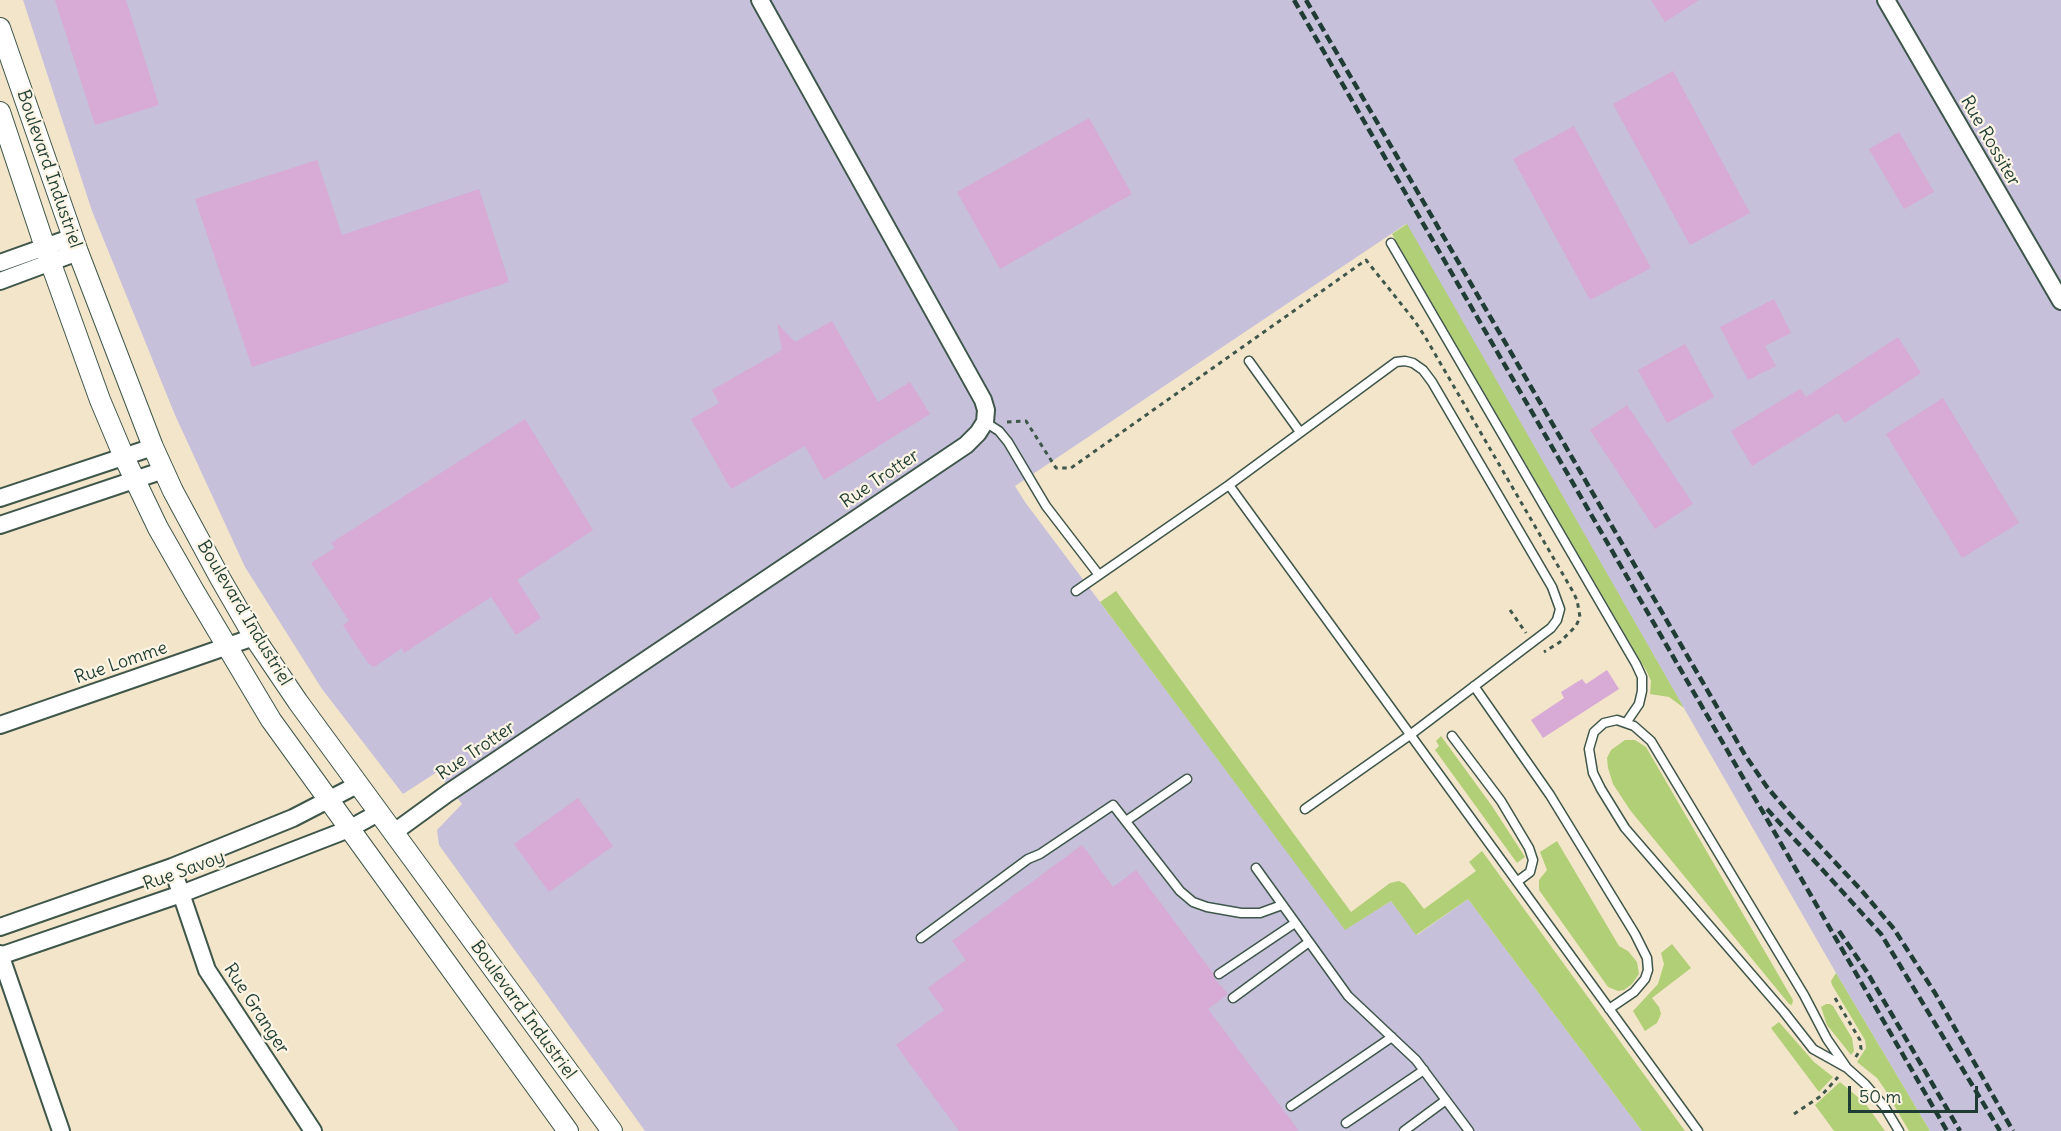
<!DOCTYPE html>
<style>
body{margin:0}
#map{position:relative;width:2061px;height:1131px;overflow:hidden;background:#f3e5ca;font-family:Delius,sans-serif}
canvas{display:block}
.scale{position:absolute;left:1848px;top:1086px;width:130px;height:27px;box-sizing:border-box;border:3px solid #1f3d34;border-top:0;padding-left:8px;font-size:18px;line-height:21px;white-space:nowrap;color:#1f3d34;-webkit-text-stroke:4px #fcf5e5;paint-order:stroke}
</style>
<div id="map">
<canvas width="2061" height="1131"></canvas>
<div class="scale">50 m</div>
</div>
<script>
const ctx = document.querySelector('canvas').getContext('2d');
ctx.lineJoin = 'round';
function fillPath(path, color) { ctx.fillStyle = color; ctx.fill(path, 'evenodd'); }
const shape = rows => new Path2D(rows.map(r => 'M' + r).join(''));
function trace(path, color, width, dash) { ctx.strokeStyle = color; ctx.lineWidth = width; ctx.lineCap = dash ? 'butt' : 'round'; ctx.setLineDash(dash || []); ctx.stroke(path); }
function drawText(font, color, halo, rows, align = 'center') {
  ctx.font = font + ' Delius,sans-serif'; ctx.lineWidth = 4.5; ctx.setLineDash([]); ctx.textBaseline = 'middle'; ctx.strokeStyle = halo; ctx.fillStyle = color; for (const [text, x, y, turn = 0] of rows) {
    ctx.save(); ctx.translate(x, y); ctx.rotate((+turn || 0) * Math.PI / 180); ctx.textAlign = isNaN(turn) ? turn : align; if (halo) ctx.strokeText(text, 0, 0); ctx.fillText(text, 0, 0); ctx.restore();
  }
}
const industrial = shape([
 [23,0,2061,0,2061,1131,1930,1131,1836,973,1406,224,1015,486,1025,502,1345,929,1391,901,1417,935,1468,899,1642,1131,645,1131,439,845,437,830,462,804,437,772,403,794,322,689,245,567,175,415,92,211]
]);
const green = shape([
 [1407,224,1684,708,1669,697,1650,694,1651,681,1647,672,1392,234],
 [1116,591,1351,912,1390,883,1399,881,1405,884,1424,909,1476,871,1469,862,1482,851,1685,1131,1642,1131,1468,899,1416,935,1391,901,1345,930,1100,602],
 [1441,736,1492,806,1525,857,1517,863,1435,750,1439,746,1436,741],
 [1625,740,1635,740,1646,747,1793,1000,1792,1005,1789,1004,1630,810,1613,784,1608,768,1607,758,1611,750],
 [1557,841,1619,946,1628,951,1637,962,1639,974,1632,984,1624,990,1618,991,1608,987,1539,890,1539,880,1547,870,1540,852],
 [1672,944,1691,968,1652,998,1659,1007,1661,1014,1657,1023,1645,1031,1633,1011,1658,984,1664,964,1661,953],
 [1836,973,1930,1131,1909,1131,1884,1088,1877,1078,1857,1062,1866,1048,1865,1040,1832,985,1831,981],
 [1826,1004,1830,1004,1833,1006,1852,1038,1854,1051,1851,1055,1827,1025,1821,1007],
 [1779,1022,1814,1062,1833,1077,1819,1092,1771,1028],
 [1840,1082,1865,1103,1885,1131,1834,1131,1815,1105]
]);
const building = shape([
 [55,0,126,0,159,105,95,125],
 [1651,0,1699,0,1665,22],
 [1673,71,1750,213,1690,245,1613,104],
 [1089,118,1132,194,1000,269,957,192],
 [1574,126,1651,268,1590,300,1513,159],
 [1899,132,1934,192,1904,209,1869,149],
 [317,160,342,235,479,189,509,282,252,367,195,199],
 [1774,299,1791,333,1765,346,1776,366,1748,380,1720,327],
 [832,321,878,402,910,382,930,414,824,480,805,446,731,489,691,419,719,403,712,390,782,350,777,323,795,342],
 [1898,337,1921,373,1845,423,1838,413,1752,466,1731,431,1800,389,1806,397],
 [1685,344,1714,397,1667,423,1638,370],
 [1943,398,2019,523,1962,558,1886,434],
 [1627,405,1693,504,1655,529,1590,430],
 [525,419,593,530,517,580,541,618,516,635,491,597,404,653,402,648,374,667,368,663,343,625,349,621,311,563,335,548,331,543],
 [1607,670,1619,689,1543,738,1531,720,1564,698,1561,692,1582,679,1586,684],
 [578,798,613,846,549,892,514,844],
 [1082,845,1113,887,1136,870,1213,973,1214,978,1228,994,1208,1009,1299,1131,959,1131,896,1045,944,1010,928,988,966,960,952,941]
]);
const path = shape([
 [1007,422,1026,421,1056,468,1071,468,1366,260,1414,320,1424,335,1572,590,1577,600,1580,617,1576,626,1560,642,1544,652],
 [1510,610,1526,633],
 [1835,998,1860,1040,1861,1049,1855,1058],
 [1794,1114,1821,1096,1838,1077]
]);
const service = shape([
 [1391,243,1636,664,1642,677,1642,691,1639,704,1626,723],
 [1249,361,1300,432],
 [985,422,999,431,1008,442,1046,506,1099,575],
 [1229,485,1698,1131],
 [1076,591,1229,485,1396,362,1405,361,1413,363,1423,370,1432,382,1552,587,1560,609,1557,620,1551,628,1410,735,1305,809],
 [1474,686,1550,795,1635,934,1647,958,1648,970,1645,979,1634,992,1609,1009],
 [1452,736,1501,801,1529,848,1533,860,1530,872,1518,881],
 [1126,821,1187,779],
 [1256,868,1348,996,1416,1060,1469,1131],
 [921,938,1028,859,1040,854,1113,805,1180,891,1193,902,1207,907,1241,913,1260,913,1282,905],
 [1219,974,1295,923],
 [1233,998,1309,942],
 [1847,1068,1827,1039,1804,995,1651,741,1634,726,1617,720,1604,723,1594,732,1589,749,1593,773,1601,789,1625,828,1784,1012,1813,1049,1847,1068,1865,1084,1884,1106,1899,1131],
 [1291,1106,1392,1037],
 [1346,1123,1424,1070],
 [1404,1131,1446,1100]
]);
const minor = shape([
 [1886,0,2061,301],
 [0,263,73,237],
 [0,281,78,252],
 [0,498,153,447],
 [0,525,164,470],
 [0,725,254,637],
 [393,833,448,793,966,445,978,433,985,422,986,410,983,400,760,0],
 [172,867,207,970,313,1131],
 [0,927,172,867,293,818,357,785],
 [0,954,61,1131],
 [0,956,181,894,349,829,378,813]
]);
const tertiary = shape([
 [0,28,78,252,153,447,173,491,220,578,254,637,298,702,612,1131],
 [0,112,45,247,100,400,124,457,158,528,194,591,271,720,568,1131]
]);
const rail = shape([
 [1294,0,1947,1131],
 [1306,0,1745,755,1767,787,1790,814,1862,891,1894,929,1935,993,2013,1131],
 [1767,809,1881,934,2000,1131],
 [1839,931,1867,972,1960,1131]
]);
const streetNames = [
 ["Rue Rossiter",1990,141,60],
 ["Boulevard Industriel",49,169,71],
 ["Rue Trotter",880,479,-34],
 ["Boulevard Industriel",244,613,59],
 ["Rue Lomme",121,663,-19],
 ["Rue Trotter",476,751,-34],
 ["Rue Savoy",184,871,-20],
 ["Rue Granger",256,1009,57],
 ["Boulevard Industriel",523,1010,54]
];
fillPath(industrial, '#c6c0da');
fillPath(green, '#b1cf76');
fillPath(building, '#d8aad6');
trace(service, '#3f564a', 11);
trace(minor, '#3f564a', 20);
trace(tertiary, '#3f564a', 22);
trace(path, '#3f564a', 3, [4.5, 4.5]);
trace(service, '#fff', 8);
trace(minor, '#fff', 16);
trace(tertiary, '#fff', 20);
trace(rail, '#1f3d34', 4.5, [9, 4.5]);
drawText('18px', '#1f3d34', '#fcf5e5', streetNames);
</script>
